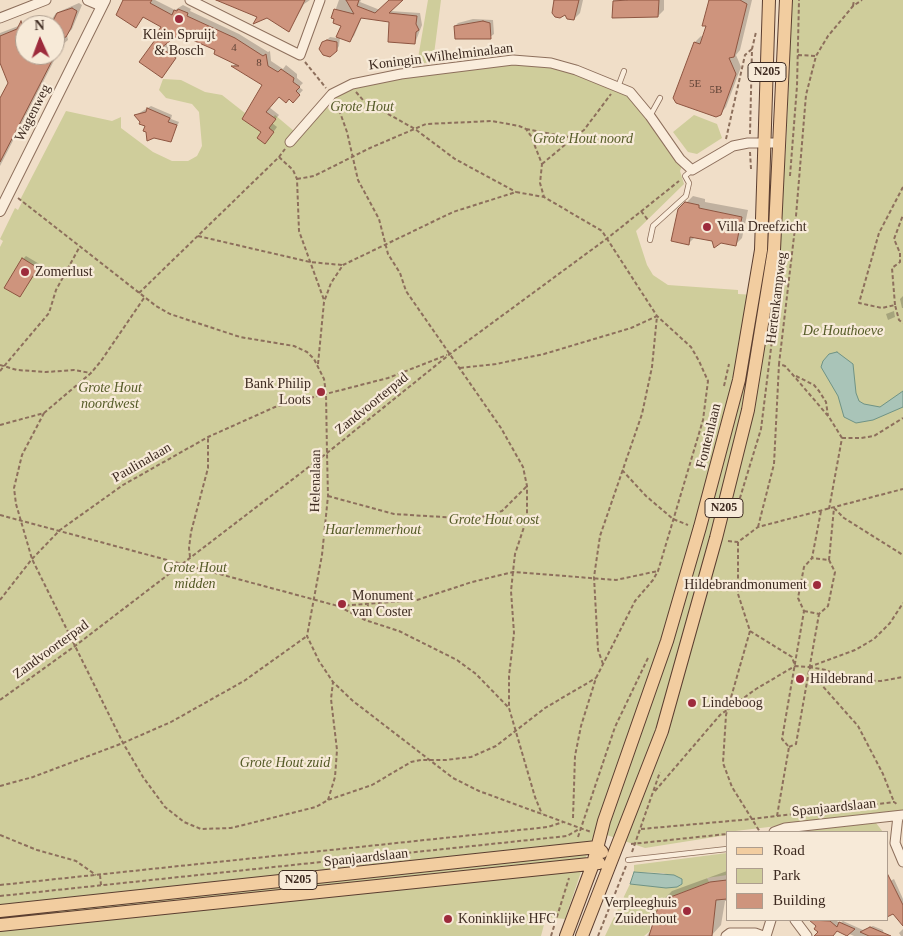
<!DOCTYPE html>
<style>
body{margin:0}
#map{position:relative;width:903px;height:936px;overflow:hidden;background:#f0dec8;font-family:Georgia,serif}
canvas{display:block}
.legend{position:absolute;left:726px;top:831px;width:162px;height:90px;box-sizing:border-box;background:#f7ead8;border:1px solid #ad9d8e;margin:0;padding:6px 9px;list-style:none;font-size:15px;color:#3d2a20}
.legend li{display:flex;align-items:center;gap:10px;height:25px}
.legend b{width:25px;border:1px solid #ad9d8e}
.north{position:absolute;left:15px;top:15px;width:50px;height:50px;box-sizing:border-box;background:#f7ead8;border:1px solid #ad9d8e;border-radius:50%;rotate:358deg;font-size:14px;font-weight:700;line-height:20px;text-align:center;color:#3d2a20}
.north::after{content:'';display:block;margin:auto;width:18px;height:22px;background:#9d2b3c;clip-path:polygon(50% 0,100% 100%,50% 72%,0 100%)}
</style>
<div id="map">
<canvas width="903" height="936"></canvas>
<ul class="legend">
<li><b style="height:6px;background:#f2cda0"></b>Road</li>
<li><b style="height:14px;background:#cfcd9b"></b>Park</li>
<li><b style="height:14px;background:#ce947d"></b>Building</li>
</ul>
<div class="north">N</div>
</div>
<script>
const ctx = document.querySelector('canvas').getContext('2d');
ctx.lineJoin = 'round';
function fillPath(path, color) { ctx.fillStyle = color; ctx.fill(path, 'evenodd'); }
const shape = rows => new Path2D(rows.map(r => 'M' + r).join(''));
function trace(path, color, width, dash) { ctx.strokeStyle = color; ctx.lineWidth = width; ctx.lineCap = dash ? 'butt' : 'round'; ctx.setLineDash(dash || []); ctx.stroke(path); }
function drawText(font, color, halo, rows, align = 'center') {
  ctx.font = font + ' Georgia,serif'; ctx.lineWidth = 4.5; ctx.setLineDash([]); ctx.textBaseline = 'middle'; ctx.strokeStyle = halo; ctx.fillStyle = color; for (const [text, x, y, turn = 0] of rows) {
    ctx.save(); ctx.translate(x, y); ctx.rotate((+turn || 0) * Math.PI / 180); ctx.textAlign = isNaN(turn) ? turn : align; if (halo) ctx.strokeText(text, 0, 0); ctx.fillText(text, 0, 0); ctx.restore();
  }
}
const green = shape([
 [428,0,441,0,433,62,417,64],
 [792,0,903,0,903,811,727,832,727,835,645,848,595,831,565,919,546,917,541,936,0,936,0,247,3,241,0,239,15,208,18,210,22,202,20,200,66,111,112,121,121,117,121,128,153,152,172,161,188,161,197,156,202,146,199,112,192,104,166,98,159,90,163,79,181,80,205,92,222,95,264,128,275,115,301,137,327,106,329,110,337,102,334,96,371,83,505,64,561,64,619,89,628,96,682,166,680,171,684,184,636,231,647,265,653,275,668,285,738,290,738,294,773,296,786,148],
 [694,115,717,124,722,138,697,154,688,152,673,132],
 [876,823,883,832,789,832,792,832],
 [727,853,727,875,707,878,709,882,658,902,657,919,650,924,650,931,644,936,605,936,630,884,677,887,682,879,663,873,634,872,634,865]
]);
const water = shape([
 [837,352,853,364,856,393,859,401,864,404,880,407,903,391,903,407,873,420,856,423,844,417,838,396,821,367,823,361,829,354,837,352],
 [634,872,674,875,682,879,682,884,677,887,666,888,630,884,634,872]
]);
const shadow = shape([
 [125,0,155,0,175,10,183,5,191,9,190,11,239,34,268,52,270,51,271,61,283,69,286,65,297,74,297,78,303,83,299,87,303,90,293,101,279,96,269,107,279,115,272,123,277,127,269,138,262,132,264,85,233,66,236,63,217,50,189,37,186,40,175,35,165,43,179,54,166,72,157,40,163,27,144,17,136,26],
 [221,0,310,0,304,4,289,31,267,17,259,17],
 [339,0,361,0,360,2,380,10,381,16,362,17,354,36,350,40,340,37,339,46,335,52,326,41,330,37,337,38,343,25,333,17],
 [390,0,402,0,390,11,420,13,422,25,415,43,390,21,385,20],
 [556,0,583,0,580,13,574,19],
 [613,0,664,0,664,10,658,16,613,17],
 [710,0,752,0,740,50,736,55,741,67,726,107,720,114,695,42,701,36,703,37,707,25],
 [79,3,82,5,72,29,67,35,68,40,62,45,0,166,0,101,9,83,0,60,0,33,21,25,26,20,38,21,40,25,25,25,25,55,55,55,55,25,48,25,56,13],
 [473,19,493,20,494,34,490,37,455,26,458,23],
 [151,106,172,115,171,119,179,122,170,141,146,126,136,115],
 [693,196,705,199,705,202,748,210,742,238,735,245,695,237,688,244,679,210],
 [26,256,41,265,20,296,23,259],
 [903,296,903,308,902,308,900,299],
 [894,311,895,317,888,320,886,314],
 [727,871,727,901,725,901,721,925,711,936,647,936,658,918,661,902,672,891],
 [887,875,890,881,894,879,903,899,903,911,887,908],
 [823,920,835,920,840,923,843,921,863,930,873,926,883,930,884,936,854,936,836,928,830,936,823,936,815,929],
 [903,929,903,936,901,936,899,933]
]);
const building = shape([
 [123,0,152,0,150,3,172,15,174,10,177,11,178,9,188,13,187,16,235,38,263,56,266,54,268,66,278,72,281,69,294,78,293,82,300,87,296,91,300,95,293,103,289,99,286,103,279,97,266,112,276,119,269,128,274,132,265,144,257,138,261,132,242,119,262,85,231,66,239,66,214,54,215,50,188,38,186,42,175,37,161,48,176,58,162,78,139,62,155,40,153,39,161,27,143,17,136,28,116,15,123,0],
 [216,0,305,0,289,32,267,18,253,24,257,17,216,0],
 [346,0,359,0,357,6,375,13,389,0,403,0,389,13,417,16,416,24,419,30,416,32,415,44,388,42,389,22,361,18,350,42,336,37,341,26,333,23,334,19,331,18,334,9,354,14,346,0],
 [554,0,579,0,574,20,567,19,565,15,560,18,555,17,552,13,554,0],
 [627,0,659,0,658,17,612,18,613,1,627,0],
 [709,0,740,0,747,4,734,57,729,58,736,74,721,115,716,117,676,103,673,98,694,42,700,44,706,26,702,26,709,0],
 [72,8,77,11,71,28,66,37,55,40,55,25,51,25,57,13,72,8],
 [21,21,25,32,25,55,55,55,0,162,0,98,8,83,0,63,0,36,17,29,21,21],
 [483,21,490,23,491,39,455,39,454,26,483,21],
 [327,40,337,42,337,51,330,57,323,55,319,49,322,42,327,40],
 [147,108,170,118,168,122,177,125,171,142,154,138,147,141,146,132,143,131,145,126,139,124,140,122,134,115,146,112,147,108],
 [685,202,699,205,699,208,742,217,736,246,721,243,714,248,712,241,690,237,689,245,671,241,678,209,685,202],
 [22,258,38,268,20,297,4,288,22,258],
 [887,873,903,905,903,926,893,914,887,917,887,873],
 [727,880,727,899,716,900,712,936,649,936,660,901,710,882,727,880],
 [809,920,830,921,837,927,839,922,855,929,847,936,837,931,833,936,814,936,818,932,814,929,816,926,809,920],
 [870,927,891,936,869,936,860,932,870,927]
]);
const path = shape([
 [853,6,854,0],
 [798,55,816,56],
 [305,62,326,88],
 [356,92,363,100,415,129,455,159,516,192],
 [337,104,347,132,358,180,379,219,388,254,400,273,406,291,501,428,523,467,527,486,527,518,515,554,513,572,511,591,514,633,509,676,509,708,535,797,542,814],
 [526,129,573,138,584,130,611,94],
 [750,134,752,49,756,32],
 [726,139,745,55,752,49],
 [750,152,751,169],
 [279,157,293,170,297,179,299,231,324,300],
 [542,164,572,139],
 [790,176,797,86,799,0],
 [297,179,314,176,370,148,426,124,492,121,519,126,526,129,531,136,542,164,540,183,544,197],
 [903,187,879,233,859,303,882,308,895,305,899,320,903,323],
 [18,198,156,306,170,314,240,337,294,346,307,352,314,359,324,379,326,393,327,453,328,496,322,555,307,636,319,661,333,682,353,701,453,778,479,791,591,832],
 [641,211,648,220],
 [198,236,310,262,342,265],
 [139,293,279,157,285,149],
 [895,305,892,268,900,262,900,253,894,239,903,215],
 [318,364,324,302,331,283,343,265,453,212,516,192,544,197,602,231,657,316,691,347,699,361,708,381,703,420,658,571,653,580,635,601,596,678,581,726,575,756,573,818],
 [0,365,17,370,46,372,74,370,91,373],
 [460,368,496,364,544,354,631,328,657,316],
 [0,371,49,313,56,290,79,248],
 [796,376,814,385,819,391,826,402,828,416],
 [724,386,729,364],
 [44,413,22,455,14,488,16,504,32,559,123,743,143,777,165,807,184,822,201,829,231,828,316,807,328,800,372,785,411,762,421,760,446,760,471,757,496,746,545,708,596,678],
 [0,425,44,413,91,373,101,361,144,298],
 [842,438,829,417,793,375,785,366,779,364,795,228,806,95,816,56,828,36,853,6,862,0],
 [842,438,861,438,874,436,903,418],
 [622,470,646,496,673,519,688,525],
 [328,496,394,514,475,519,502,511,527,486],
 [834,508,844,518,903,555],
 [829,509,842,438],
 [736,511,761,429,773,332],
 [0,515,338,606,365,620,399,631,457,660,476,674,509,708],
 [758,527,774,464,779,364],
 [728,541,738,542,758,527,903,489],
 [738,542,738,594,750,631,726,715,723,763,732,787,760,832],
 [190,557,189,548,191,532,208,468,208,438],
 [829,560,834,508],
 [0,600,32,559,60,530,123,485,208,437,275,407,388,378,447,355],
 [339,606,417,600,472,582,513,572,616,580,658,571],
 [804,611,819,614,828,606,835,572,829,560,812,558],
 [365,619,368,605],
 [750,631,792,657,795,666,809,667,819,682,858,726,883,774,894,802],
 [603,664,598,650,594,577,600,536,642,414,652,367,657,316],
 [809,667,855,650,874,639,890,623,903,603],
 [809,667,826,670,848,680,881,681,903,677],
 [0,700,75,646,327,453,450,354,609,237,679,181],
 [789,747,796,744,819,614],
 [0,786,33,777,123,743,171,722,244,681,307,636],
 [655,791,720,715,756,689,795,666],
 [328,800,335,777,337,750,331,699,333,682],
 [777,816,789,747,782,739,804,611,798,598,804,567,812,558,821,511],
 [641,829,752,819,894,802,898,805],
 [0,835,37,850,76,861,96,875],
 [578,837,615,727,648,658],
 [631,844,727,834],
 [632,852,660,772],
 [100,875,101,885],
 [0,885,548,827,563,822],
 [0,896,567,836,581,828],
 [551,936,569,878],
 [598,936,626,866]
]);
const service = shape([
 [618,87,624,71],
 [650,116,660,98],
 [650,240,653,226,686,196,689,183,685,176,692,170],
 [628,860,727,849]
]);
const minor = shape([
 [190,0,300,55,320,0],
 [0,18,46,0],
 [290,142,332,94,352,84,401,74,513,60,551,63,576,70,630,92,650,116,680,159,692,170,733,146,748,143,779,143],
 [898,816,895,843,903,862],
 [774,832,785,828,903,815],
 [795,920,807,936],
 [726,936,730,933,755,933,763,936],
 [766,936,771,920]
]);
const tertiary = shape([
 [88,0,102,6],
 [0,211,105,0]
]);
const primary = shape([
 [0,911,597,847,602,852],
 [0,925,599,863],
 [566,936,593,864,604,821,667,641,700,527,739,380,761,250,769,0],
 [582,936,662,731,716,538,748,410,774,250,786,0]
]);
const markers = [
 [179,19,5,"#9d2b3c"],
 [707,227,5,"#9d2b3c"],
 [25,272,5,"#9d2b3c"],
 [321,392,5,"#9d2b3c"],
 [817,585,5,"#9d2b3c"],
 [342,604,5,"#9d2b3c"],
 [800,679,5,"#9d2b3c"],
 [692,703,5,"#9d2b3c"],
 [687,911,5,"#9d2b3c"],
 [448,919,5,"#9d2b3c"]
];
const numberNames = [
 ["4",234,48],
 ["8",259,63],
 ["5E",695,84],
 ["5B",716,90]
];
const shields = [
 [767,72,38],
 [724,508,38],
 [298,880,38]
];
const shieldNames = [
 ["N205",767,72],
 ["N205",724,508],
 ["N205",298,880]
];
const poiNames = [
 ["Klein Spruijt",179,35,"center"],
 ["& Bosch",179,51,"center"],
 ["Villa Dreefzicht",717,227],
 ["Zomerlust",35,272],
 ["Bank Philip",311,384,"right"],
 ["Loots",311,400,"right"],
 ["Hildebrandmonument",807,585,"right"],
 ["Monument",352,596],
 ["van Coster",352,612],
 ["Hildebrand",810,679],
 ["Lindeboog",702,703],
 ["Verpleeghuis",677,903,"right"],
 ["Zuiderhout",677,919,"right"],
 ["Koninklijke HFC",458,919]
];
const streetNames = [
 ["Koningin Wilhelminalaan",441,57,-7],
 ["Wagenweg",33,113,-63],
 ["Hertenkampweg",777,298,-83],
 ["Zandvoorterpad",372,404,-39],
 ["Fonteinlaan",709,436,-76],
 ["Paulinalaan",142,463,-30],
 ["Helenalaan",316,481,-89],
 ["Zandvoorterpad",51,650,-36],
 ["Spanjaardslaan",834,808,-6],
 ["Spanjaardslaan",366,858,-6]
];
const parkNames = [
 ["Grote Hout",362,107],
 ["Grote Hout noord",583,139],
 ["De Houthoeve",843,331],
 ["Grote Hout",110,388],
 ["noordwest",110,404],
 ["Grote Hout oost",494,520],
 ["Haarlemmerhout",373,530],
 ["Grote Hout",195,568],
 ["midden",195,584],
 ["Grote Hout zuid",285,763]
];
fillPath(green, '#cfcd9b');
fillPath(water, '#a9c4b8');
trace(water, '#6f9385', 1);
fillPath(shadow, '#0003');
fillPath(building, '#ce947d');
trace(building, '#8d5541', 1);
trace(service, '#8d6f5c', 6);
trace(minor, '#8d6f5c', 11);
trace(tertiary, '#8d6f5c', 12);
trace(primary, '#5b3e30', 14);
trace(path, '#8d6f5c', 2, [4, 2.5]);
trace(service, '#faeddc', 4.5);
trace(minor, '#faeddc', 9);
trace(tertiary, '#faeddc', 10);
trace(primary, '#f2cda0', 12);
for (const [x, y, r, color] of markers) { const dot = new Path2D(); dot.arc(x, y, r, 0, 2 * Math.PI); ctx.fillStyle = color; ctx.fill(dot); trace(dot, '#f7ead8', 2); }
drawText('11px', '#614437', null, numberNames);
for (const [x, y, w] of shields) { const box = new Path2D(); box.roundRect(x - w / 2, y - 9.5, w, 19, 4); ctx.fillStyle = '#f7ead8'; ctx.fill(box); trace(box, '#3d2a20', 1); }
drawText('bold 12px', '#3d2a20', null, shieldNames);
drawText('14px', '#3d2a20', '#f7ead8', poiNames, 'left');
drawText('14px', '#3d2a20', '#f7ead8', streetNames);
drawText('italic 14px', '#545a26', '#f7ead8', parkNames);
</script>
